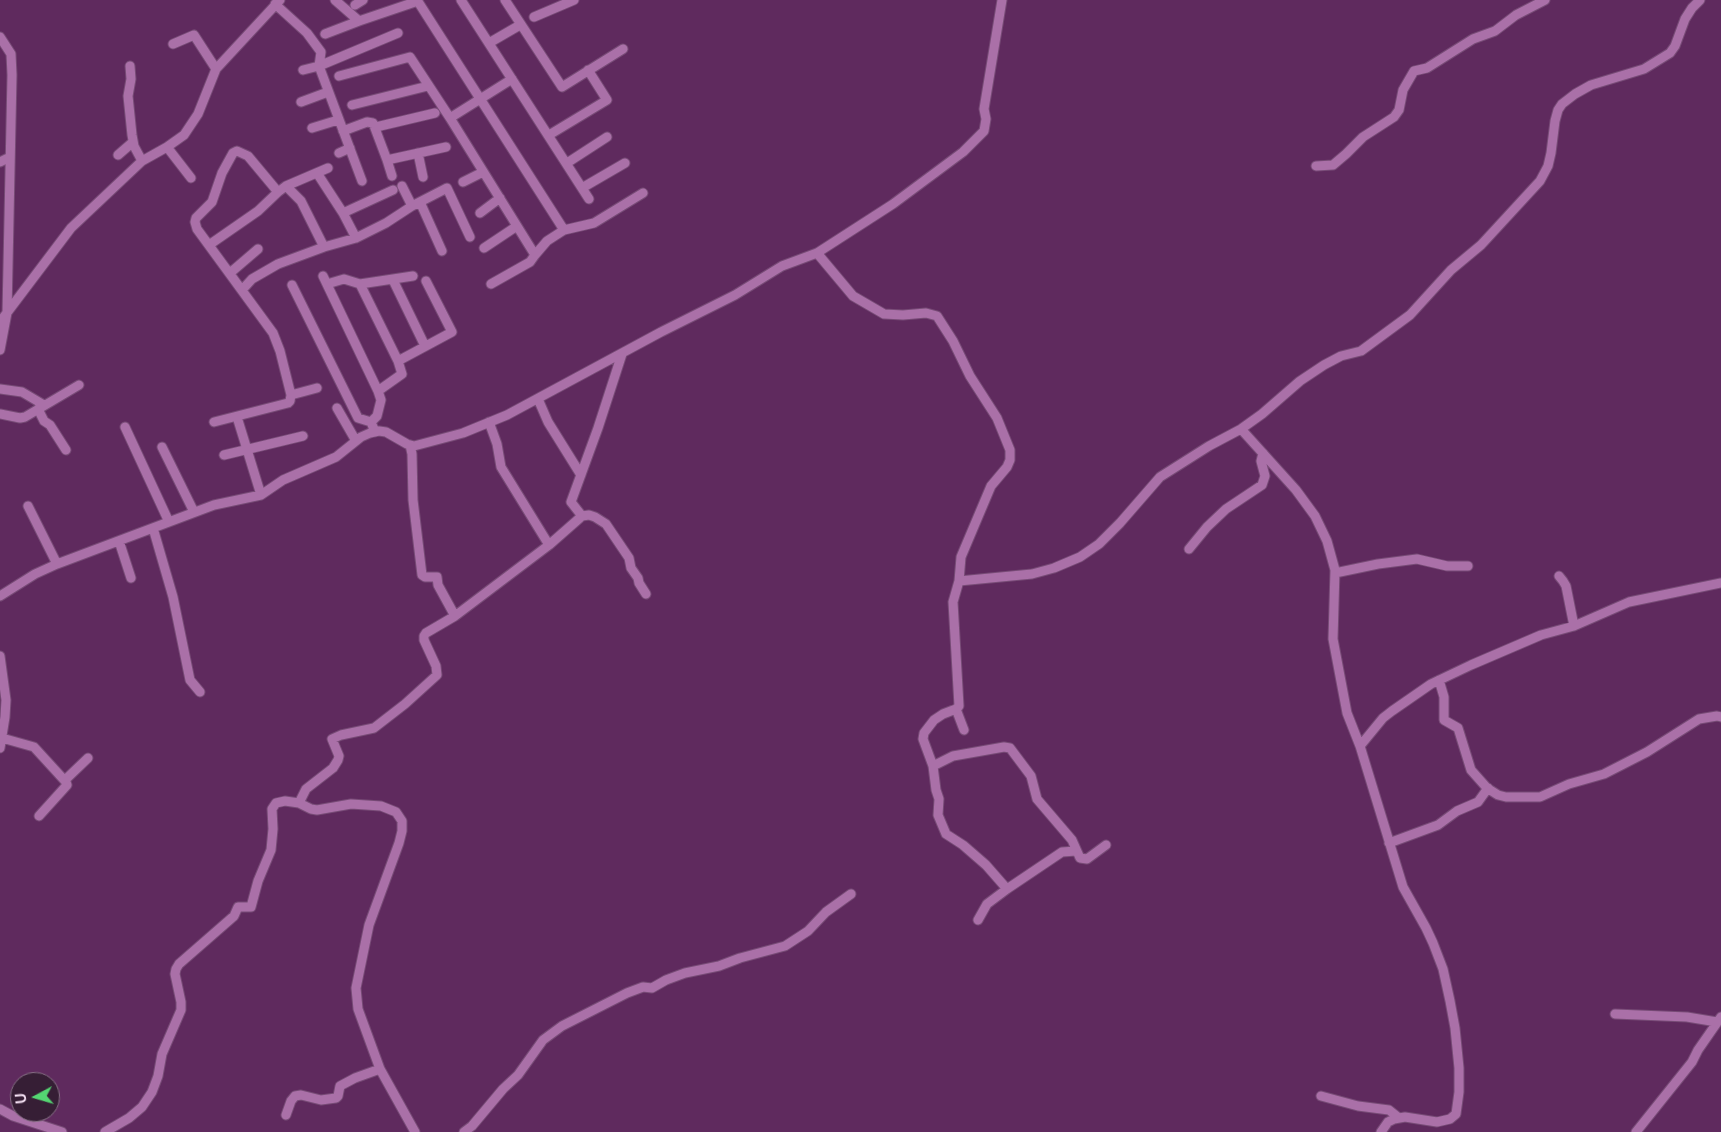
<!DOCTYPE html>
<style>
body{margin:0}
#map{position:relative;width:1721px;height:1132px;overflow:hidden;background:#5f2a5e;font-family:Raleway,sans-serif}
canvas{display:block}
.north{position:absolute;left:10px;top:1072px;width:50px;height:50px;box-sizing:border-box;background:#361e35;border:1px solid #867085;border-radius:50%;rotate:264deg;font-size:14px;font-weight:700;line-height:20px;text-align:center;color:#feeafd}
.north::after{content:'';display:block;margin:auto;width:18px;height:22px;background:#54d672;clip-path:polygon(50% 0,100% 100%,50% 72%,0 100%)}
</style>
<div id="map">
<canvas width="1721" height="1132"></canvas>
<div class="north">U</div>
</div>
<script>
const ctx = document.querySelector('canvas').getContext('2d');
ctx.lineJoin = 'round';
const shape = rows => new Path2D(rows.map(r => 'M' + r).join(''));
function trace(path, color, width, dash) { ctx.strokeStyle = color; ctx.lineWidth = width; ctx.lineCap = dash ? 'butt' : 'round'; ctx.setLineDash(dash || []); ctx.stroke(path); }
const street = shape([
 [335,0,359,21,418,1],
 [417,0,564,230],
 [461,0,589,199],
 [505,0,562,87,623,49],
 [275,4,307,33,321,52,319,66,362,181],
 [355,5,363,0],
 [534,17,574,0],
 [325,34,359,21],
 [0,37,11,54,12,75,7,313,0,350],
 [489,43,520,25],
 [173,44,194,35,216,69],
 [130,66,131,79,128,96,132,135,134,146,142,161],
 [303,70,319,66,398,33],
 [339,76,410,57,450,118,535,255,530,262,491,284],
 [301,102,328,92],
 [352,105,428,86],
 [450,118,512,79],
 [376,127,435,113],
 [312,128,338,120],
 [343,131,367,122,373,123,387,160,446,147],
 [549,135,607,100,588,70],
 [167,147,191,178],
 [339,153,350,148],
 [418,153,423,177],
 [118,155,133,142],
 [387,160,392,176],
 [0,162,10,157],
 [567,163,607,137],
 [1316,166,1333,165,1346,154,1363,137,1394,117,1399,110,1403,90,1414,71,1427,68,1473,39,1495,31,1516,15,1545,0],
 [317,173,343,213,356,238],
 [463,182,483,172],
 [286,186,301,201,324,247],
 [402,186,412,206],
 [582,188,625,163],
 [420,202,442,251],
 [343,213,393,190],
 [480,213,500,198],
 [209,245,258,211,278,192,286,186,328,168],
 [484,248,517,226],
 [817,253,853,296,884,314,903,315,926,313,937,316,953,341,970,376,997,418,1010,450,1010,460,1007,467,991,486,961,557,959,581,953,602,959,706,956,709,943,714,934,720,924,733,923,739,933,766,936,790,939,799,938,815,946,834,963,845,986,865,1007,889],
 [535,255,547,241,564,230,594,223,643,193],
 [230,273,258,249],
 [323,276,378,391,381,400,377,416,371,422],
 [393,280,425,346],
 [327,284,344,279,360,284,398,361,402,374,378,391],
 [360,284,413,276],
 [292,285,358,418,371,422,375,432],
 [242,290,252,279,278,264,324,247,356,238,386,223,412,206,447,188,470,237],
 [0,322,71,228,142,161,167,147,184,135,198,114,216,69,280,0],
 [398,361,452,332,426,281],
 [0,389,22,392,44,405],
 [291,395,317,388],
 [538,399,548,422,581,475],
 [337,408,356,441],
 [38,409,44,421,50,425,66,450],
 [0,414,20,418,25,417,79,385],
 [237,417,261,495],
 [214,422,288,403,290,401,291,395,280,351,273,333,197,229,195,222,196,218,212,202,222,173,233,153,237,151,248,156,278,192],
 [489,422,497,444,501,467,549,545],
 [125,427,169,522],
 [1241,429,1296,490,1315,516,1327,541,1335,570,1333,639,1347,713,1360,746,1403,887,1426,928,1433,943,1443,969,1450,1001,1455,1028,1459,1068,1459,1092,1456,1114,1450,1119,1437,1122,1405,1117,1394,1119,1388,1122,1381,1132],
 [410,445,412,454,413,500,422,575,425,577,437,577,438,585,455,616],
 [162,447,194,512],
 [224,455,303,436],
 [28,506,57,564],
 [582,516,589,515,595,517,606,524,629,558,631,568,638,578,639,583,646,594],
 [153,528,173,597,190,680,200,692],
 [119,541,131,578],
 [1189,549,1207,527,1226,509,1262,485,1265,476,1261,461,1263,453],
 [1335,573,1378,564,1417,559,1447,566,1468,566],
 [1559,576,1563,581,1566,586,1574,626],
 [959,581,1032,574,1054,568,1080,557,1099,544,1120,523,1160,477,1209,446,1241,429,1262,414,1300,381,1324,365,1341,356,1361,351,1410,315,1451,270,1481,245,1540,181,1548,166,1551,153,1555,121,1558,110,1562,104,1575,94,1591,85,1644,69,1670,53,1675,46,1685,19,1692,8,1700,0],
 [0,596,35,574,57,564,214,505,261,495,283,480,336,457,361,437,370,433,379,431,386,432,407,444,414,446,463,433,507,415,661,332,735,295,782,266,817,253,893,204,963,152,984,131,986,119,984,109,1002,0],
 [0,656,6,700,5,717,0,748],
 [1439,680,1444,697,1444,720,1458,728,1471,770,1487,788,1498,795,1506,797,1540,797,1569,784,1604,774,1647,752,1699,719,1717,716,1721,717],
 [956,709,964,730],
 [2,738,34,747,66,782,67,785,39,816],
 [1360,746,1383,718,1392,711,1431,684,1471,665,1541,635,1574,626,1629,602,1721,583],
 [933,766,953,756,1004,747,1010,748,1031,776,1037,799,1072,840,1080,858,1087,859,1106,845],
 [65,780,88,758],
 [299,803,306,789,333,768,338,760,339,756,332,739,341,735,374,728,405,704,437,675,436,666,424,640,424,636,426,633,455,616,549,545,582,516,571,502,598,428,622,354],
 [1389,843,1438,825,1457,811,1478,802,1488,788],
 [978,920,987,904,1007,889,1062,852,1076,851],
 [1615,1014,1687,1017,1717,1022],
 [1321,1096,1358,1106,1389,1110,1399,1118],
 [0,1109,13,1116,62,1132],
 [286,1115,291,1101,295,1096,301,1095,321,1100,336,1098,338,1096,340,1086,355,1078,380,1069],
 [105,1132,129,1118,142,1107,152,1092,158,1076,162,1054,181,1010,181,1002,175,974,176,969,179,964,234,916,238,907,251,907,258,881,271,850,273,829,272,809,276,803,285,801,299,803,311,809,317,810,351,804,381,806,396,812,402,821,402,831,399,843,369,925,356,988,358,1009,380,1069,415,1132],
 [464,1132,472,1126,503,1089,518,1075,543,1040,562,1026,627,993,643,987,652,988,666,980,685,973,719,966,740,958,785,946,808,931,826,912,851,894],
 [1636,1132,1692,1062,1698,1050,1721,1017]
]);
trace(street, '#774b76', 11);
trace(street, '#aa70a8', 9);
</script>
